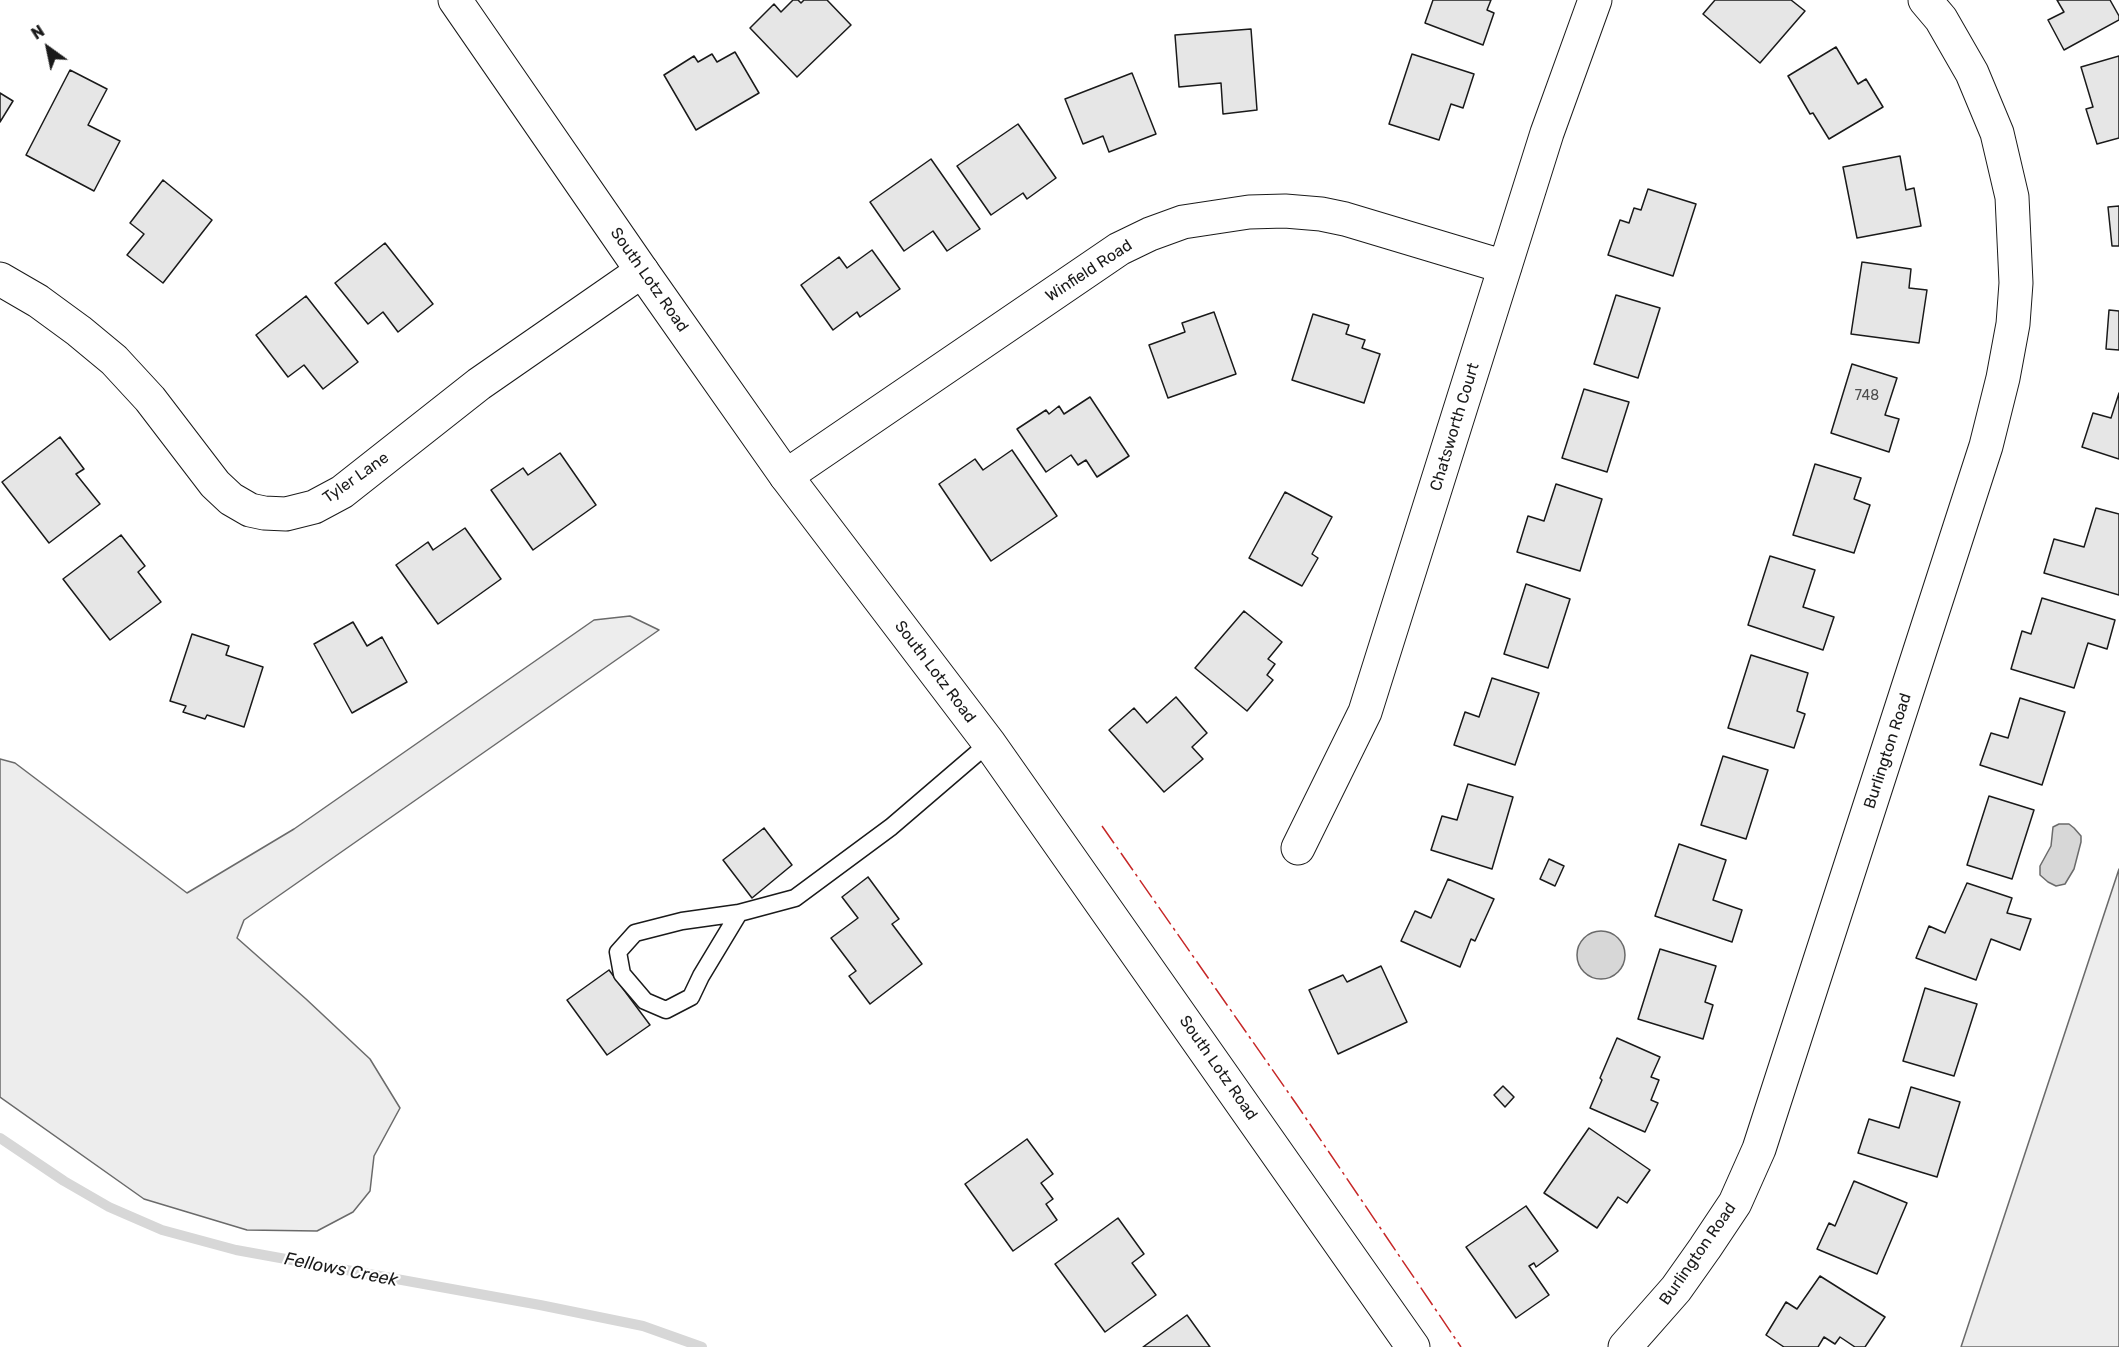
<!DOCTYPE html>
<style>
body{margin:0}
#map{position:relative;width:2119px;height:1347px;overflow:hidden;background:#fff;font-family:Rubik,sans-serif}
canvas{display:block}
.north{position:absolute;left:18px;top:18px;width:60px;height:60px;-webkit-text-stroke:4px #fff;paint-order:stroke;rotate:327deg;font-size:16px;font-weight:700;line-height:24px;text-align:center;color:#1a1a1a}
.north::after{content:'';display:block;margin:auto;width:21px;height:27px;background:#1a1a1a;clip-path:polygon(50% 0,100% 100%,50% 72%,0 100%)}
</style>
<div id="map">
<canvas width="2119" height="1347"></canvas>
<div class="north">N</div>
</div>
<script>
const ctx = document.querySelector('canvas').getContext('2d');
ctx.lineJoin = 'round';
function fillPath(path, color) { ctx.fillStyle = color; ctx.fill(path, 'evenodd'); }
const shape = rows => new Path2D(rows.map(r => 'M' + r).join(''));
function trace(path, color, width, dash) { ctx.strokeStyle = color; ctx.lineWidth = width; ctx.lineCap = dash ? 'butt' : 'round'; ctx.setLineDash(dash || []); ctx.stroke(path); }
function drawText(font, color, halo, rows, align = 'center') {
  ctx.font = font + ' Rubik,sans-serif'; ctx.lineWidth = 4.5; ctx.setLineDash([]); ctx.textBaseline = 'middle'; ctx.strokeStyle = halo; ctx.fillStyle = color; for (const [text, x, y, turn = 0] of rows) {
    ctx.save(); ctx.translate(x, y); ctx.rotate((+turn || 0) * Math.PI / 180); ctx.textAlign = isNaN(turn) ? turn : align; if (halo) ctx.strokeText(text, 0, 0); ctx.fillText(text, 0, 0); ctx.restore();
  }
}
const built = shape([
 [630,616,659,630,244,920,237,938,306,999,370,1059,400,1108,374,1156,370,1191,353,1212,317,1231,247,1230,144,1199,0,1097,0,759,15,763,187,893,294,829,594,620,630,616],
 [2119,869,2119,1347,1961,1347,2119,869]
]);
const water = shape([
 [2059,824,2069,824,2074,828,2081,836,2081,842,2074,869,2065,884,2056,886,2048,882,2040,875,2040,866,2051,846,2053,827,2059,824],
 '1577 955a24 24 0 1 1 48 0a24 24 0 1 1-48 0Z'
]);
const stream = shape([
 [0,1138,64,1181,109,1207,162,1230,236,1250,540,1305,643,1326,702,1347]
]);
const building = shape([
 [793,0,798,0,801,3,804,0,827,0,851,25,797,77,750,28,774,4,781,12,793,0],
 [1433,0,1491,0,1487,10,1494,13,1483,45,1425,23,1433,0],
 [1715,0,1791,0,1805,11,1760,63,1703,14,1715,0],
 [2057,0,2110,0,2119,16,2119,20,2064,50,2048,20,2064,12,2057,0],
 [1251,29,1257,110,1223,114,1221,83,1179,87,1175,35,1251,29],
 [1836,47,1858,84,1866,79,1883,107,1829,139,1813,113,1810,114,1788,76,1836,47],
 [735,52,759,93,696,130,664,75,694,56,698,62,712,54,717,62,735,52],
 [1412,54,1474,74,1463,108,1451,104,1439,140,1389,124,1412,54],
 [2119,56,2119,138,2097,144,2086,109,2093,107,2081,67,2119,56],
 [70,70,107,89,88,125,120,141,94,191,26,155,70,70],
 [1132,73,1156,134,1109,152,1103,136,1083,144,1065,99,1132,73],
 [0,93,13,101,0,122,0,93],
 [1018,124,1056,178,1027,199,1023,193,991,215,957,166,1018,124],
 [1900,156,1906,190,1914,188,1921,226,1857,238,1843,167,1900,156],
 [931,159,980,229,947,251,933,231,904,251,870,202,931,159],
 [163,180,212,220,163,283,127,255,144,234,130,223,163,180],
 [1648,189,1696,204,1673,276,1608,255,1620,220,1629,223,1634,208,1641,210,1648,189],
 [2119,206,2119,246,2112,246,2108,207,2119,206],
 [385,243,433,304,398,332,383,312,368,324,335,283,385,243],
 [872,250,900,289,860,317,857,312,833,330,801,285,839,257,847,268,872,250],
 [1862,262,1911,269,1909,288,1927,290,1919,343,1851,334,1862,262],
 [1616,295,1660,308,1638,378,1594,364,1616,295],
 [306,296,358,362,323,389,304,365,288,377,256,335,306,296],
 [2109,310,2119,311,2119,350,2106,349,2109,310],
 [1214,312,1236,374,1168,398,1149,345,1185,332,1182,323,1214,312],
 [1313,314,1349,325,1346,334,1365,340,1362,348,1380,354,1364,403,1292,380,1313,314],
 [1852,364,1897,378,1885,415,1899,419,1889,452,1831,433,1852,364],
 [1584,389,1629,402,1607,472,1562,458,1584,389],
 [2119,393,2119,459,2082,447,2093,413,2111,418,2119,393],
 [1090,397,1129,456,1097,477,1086,460,1078,465,1071,455,1046,472,1017,429,1046,410,1049,414,1059,406,1064,414,1090,397],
 [60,437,84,469,76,474,100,504,49,543,2,482,60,437],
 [1012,450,1057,516,991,561,939,484,975,459,983,470,1012,450],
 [560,453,596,505,533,550,491,490,523,468,528,475,560,453],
 [1815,464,1861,478,1854,499,1870,505,1854,553,1793,535,1815,464],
 [1556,484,1602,499,1580,571,1517,552,1528,516,1544,521,1556,484],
 [1285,492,1332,517,1312,554,1318,558,1302,586,1249,558,1285,492],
 [2096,508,2119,514,2119,595,2044,573,2054,539,2084,547,2096,508],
 [465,528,501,579,438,624,396,565,428,542,433,550,465,528],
 [121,535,145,566,138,572,161,602,110,640,63,579,121,535],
 [1770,556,1815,570,1803,607,1834,617,1823,650,1748,625,1770,556],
 [1526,584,1570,599,1548,668,1504,654,1526,584],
 [2042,598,2115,620,2107,649,2088,643,2074,688,2011,669,2022,631,2031,634,2042,598],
 [1244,611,1282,642,1268,659,1275,664,1267,675,1273,680,1247,711,1195,668,1244,611],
 [353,622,367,646,382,637,407,682,352,713,314,644,353,622],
 [192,634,229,646,226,655,263,667,244,727,207,715,205,719,183,712,186,706,170,701,192,634],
 [1751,655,1808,673,1797,711,1805,714,1794,748,1728,728,1751,655],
 [1492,678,1539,693,1515,765,1454,745,1465,712,1479,717,1492,678],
 [1176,697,1207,733,1192,747,1203,759,1164,792,1109,730,1134,708,1147,723,1176,697],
 [2020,698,2065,712,2042,785,1980,765,1991,733,2008,738,2020,698],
 [1723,756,1768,770,1746,839,1701,825,1723,756],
 [1468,784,1513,797,1492,869,1431,850,1442,816,1457,820,1468,784],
 [1989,796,2034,810,2012,879,1967,865,1989,796],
 [764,828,792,865,752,898,723,860,764,828],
 [1679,844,1726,860,1713,900,1742,910,1732,942,1655,916,1679,844],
 [1549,859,1564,866,1555,886,1540,879,1549,859],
 [868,877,899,919,892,924,922,964,870,1004,849,976,856,971,831,938,858,918,842,897,868,877],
 [1448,879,1494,899,1475,941,1471,939,1460,967,1401,941,1415,911,1431,918,1448,879],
 [1967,883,2012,898,2007,913,2031,919,2020,950,1991,939,1976,980,1916,958,1929,926,1945,933,1967,883],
 [1660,949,1716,966,1705,1002,1713,1005,1703,1039,1638,1019,1660,949],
 [1381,966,1407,1022,1338,1054,1309,990,1343,975,1347,982,1381,966],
 [609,970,650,1025,607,1055,567,1000,609,970],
 [1925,988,1977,1004,1954,1076,1903,1061,1925,988],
 [1617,1038,1660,1057,1651,1077,1659,1080,1651,1100,1658,1103,1645,1132,1590,1108,1602,1080,1600,1078,1617,1038],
 [1503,1086,1514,1097,1505,1107,1494,1095,1503,1086],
 [1911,1087,1960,1102,1937,1177,1858,1153,1869,1119,1899,1128,1911,1087],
 [1589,1128,1650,1170,1627,1203,1618,1197,1597,1228,1544,1193,1589,1128],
 [1027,1139,1053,1174,1041,1183,1053,1199,1046,1204,1057,1220,1013,1251,965,1184,1027,1139],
 [1854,1181,1907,1203,1877,1274,1817,1249,1829,1223,1835,1226,1854,1181],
 [1526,1206,1558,1251,1536,1267,1534,1263,1529,1266,1549,1295,1516,1318,1466,1247,1526,1206],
 [1118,1218,1144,1254,1132,1263,1156,1295,1105,1332,1055,1264,1118,1218],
 [1820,1276,1885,1317,1865,1347,1855,1347,1840,1337,1835,1344,1824,1337,1818,1347,1784,1347,1766,1335,1786,1302,1797,1309,1820,1276],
 [1187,1315,1210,1347,1143,1347,1187,1315]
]);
const lane = shape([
 [739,913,701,976,691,997,666,1010,645,1001,622,974,618,952,635,933,682,921,739,913,795,898,891,827,989,743]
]);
const street = shape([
 [0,279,38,301,79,331,114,360,150,399,215,484,231,499,250,510,264,513,286,514,314,507,342,492,479,384,642,271],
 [786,476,1119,249,1150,234,1183,222,1249,212,1285,211,1321,214,1345,219,1505,267],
 [1298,848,1365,712,1547,133,1595,0],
 [1625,1347,1676,1289,1705,1248,1735,1203,1759,1149,1986,446,2003,378,2013,324,2016,283,2012,197,1997,133,1972,73,1941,19,1925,0]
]);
const secondary = shape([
 [455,0,642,271,786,476,989,743,1413,1347]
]);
const power = shape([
 [1102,826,1297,1105,1461,1347]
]);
const numberNames = [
 ["748",1867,396]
];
const streetNames = [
 ["Winfield Road",1089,271,-33],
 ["South Lotz Road",649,280,55],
 ["Chatsworth Court",1455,427,-73],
 ["Tyler Lane",356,478,-35],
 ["South Lotz Road",935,672,53],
 ["Burlington Road",1888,751,-72],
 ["South Lotz Road",1218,1068,55],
 ["Burlington Road",1698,1254,-55]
];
const waterNames = [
 ["Fellows Creek",341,1270,11]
];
fillPath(built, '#ededed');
trace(built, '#6a6a6a', 1.5);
fillPath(water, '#d7d7d7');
trace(water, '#6a6a6a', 1.5);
trace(stream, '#d7d7d7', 10);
fillPath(building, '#e6e6e6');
trace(building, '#1a1a1a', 1.5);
trace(lane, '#1a1a1a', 19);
trace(street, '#1a1a1a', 35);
trace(secondary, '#1a1a1a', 35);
trace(lane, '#fff', 16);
trace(street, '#fff', 33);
trace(secondary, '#fff', 33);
trace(power, '#c62828', 1.5, [21, 4.5, 3, 4.5]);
drawText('14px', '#4d4d4d', null, numberNames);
drawText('16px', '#1a1a1a', '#fff', streetNames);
drawText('italic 18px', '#1a1a1a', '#fff', waterNames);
</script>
